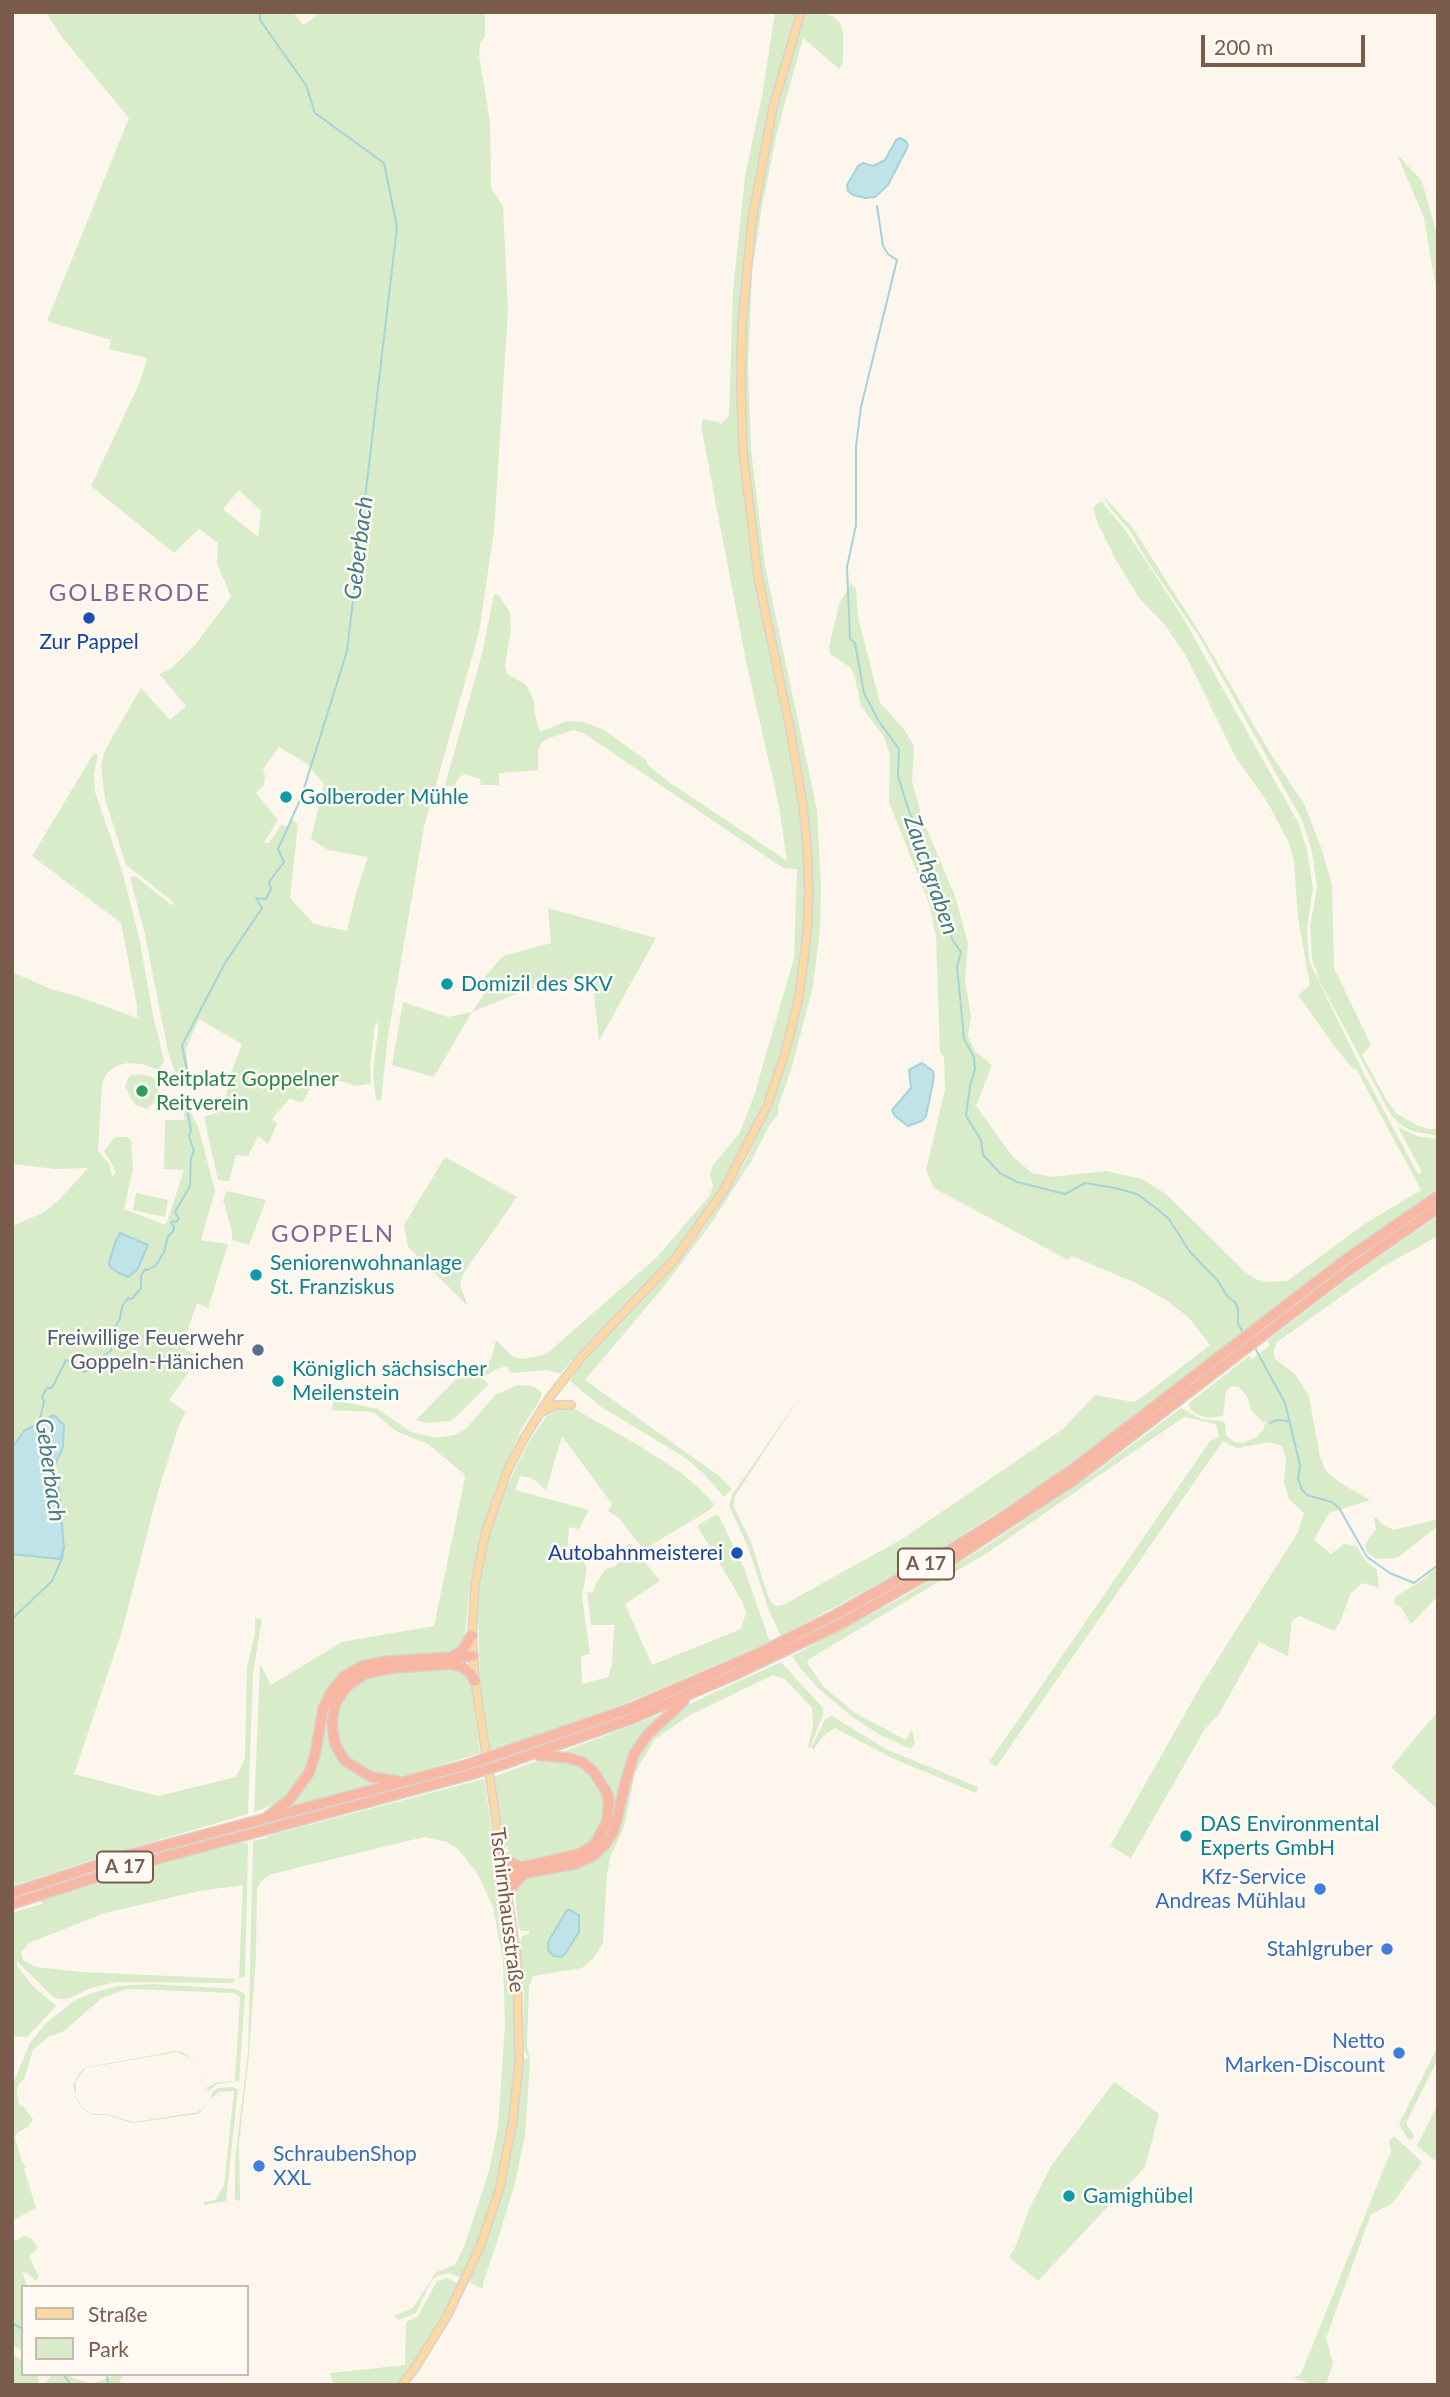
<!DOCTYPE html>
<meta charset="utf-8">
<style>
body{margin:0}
#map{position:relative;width:1450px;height:2397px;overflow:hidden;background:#fdf6ec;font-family:Lato,sans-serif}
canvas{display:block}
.frame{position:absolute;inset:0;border:14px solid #7a5c4d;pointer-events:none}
.legend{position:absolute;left:21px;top:2285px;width:228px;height:91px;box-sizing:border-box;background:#fffaf3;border:2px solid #cabbb1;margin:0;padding:9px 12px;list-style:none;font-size:21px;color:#7a5c4d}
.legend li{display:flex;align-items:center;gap:14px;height:35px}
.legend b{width:35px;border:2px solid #cabbb1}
.scale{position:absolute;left:1201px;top:35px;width:164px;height:32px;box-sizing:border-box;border:4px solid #7a5c4d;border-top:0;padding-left:9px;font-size:21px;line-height:24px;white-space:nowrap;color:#7a5c4d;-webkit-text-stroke:5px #fffaf3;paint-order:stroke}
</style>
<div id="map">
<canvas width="1450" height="2397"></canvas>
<div class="frame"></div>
<ul class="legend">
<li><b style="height:9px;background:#fbd9a5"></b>Straße</li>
<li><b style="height:19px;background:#d8ecc9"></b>Park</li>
</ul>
<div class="scale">200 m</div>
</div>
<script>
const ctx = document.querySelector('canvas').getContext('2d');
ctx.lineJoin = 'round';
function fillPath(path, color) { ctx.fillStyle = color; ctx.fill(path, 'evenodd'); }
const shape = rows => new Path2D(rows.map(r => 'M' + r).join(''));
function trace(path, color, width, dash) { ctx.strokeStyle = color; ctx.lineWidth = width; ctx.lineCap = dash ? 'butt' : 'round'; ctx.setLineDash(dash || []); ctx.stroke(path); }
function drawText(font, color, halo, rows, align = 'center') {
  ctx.font = font + ' Lato,sans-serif'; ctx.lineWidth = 5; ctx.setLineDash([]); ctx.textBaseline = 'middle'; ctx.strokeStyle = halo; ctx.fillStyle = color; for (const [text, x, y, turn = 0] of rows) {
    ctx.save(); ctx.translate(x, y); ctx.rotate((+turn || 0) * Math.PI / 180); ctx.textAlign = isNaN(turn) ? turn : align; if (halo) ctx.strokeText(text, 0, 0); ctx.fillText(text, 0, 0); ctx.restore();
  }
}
const green = shape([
 [46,12,293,12,303,25,322,12,485,12,485,36,480,43,479,56,490,121,491,188,503,206,508,311,494,531,479,632,424,827,388,1036,381,1101,376,1100,373,1073,379,1022,375,1025,370,1065,371,1084,355,1086,348,1083,317,1076,302,1103,290,1098,272,1119,277,1124,268,1144,258,1136,248,1156,236,1155,229,1181,218,1180,204,1117,224,1110,229,1078,242,1044,199,1019,186,1049,188,1067,183,1084,174,1069,168,1052,145,935,130,877,135,876,170,904,175,905,171,900,126,865,105,799,101,766,104,753,114,734,141,688,170,720,186,706,159,674,171,669,194,646,231,597,217,563,218,543,199,529,174,553,91,486,140,382,147,358,109,349,111,340,47,321,129,118,61,36],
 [239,490,261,511,258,537,223,509],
 [279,747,306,763,324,784,311,839,328,850,368,857,355,897,347,931,314,924,290,898,298,824,291,819,287,827,282,824,269,843,264,843,278,820,256,793,263,786,265,776,263,769],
 [775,12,796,12,766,118,747,231,737,355,738,432,745,512,751,556,788,744,803,837,805,883,804,927,792,1011,774,1075,748,1137,725,1182,703,1216,656,1275,585,1346,560,1374,548,1370,511,1373,507,1366,497,1369,482,1378,489,1384,457,1416,450,1421,428,1423,416,1420,461,1374,477,1374,491,1359,496,1340,513,1357,523,1359,542,1355,550,1351,658,1256,710,1195,713,1185,710,1174,713,1165,739,1134,754,1096,794,958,797,869,783,868,585,734,574,730,549,738,542,742,538,751,538,770,499,773,499,785,481,785,480,779,464,774,458,779,453,787,445,785,482,654,494,594,499,595,510,613,511,628,505,666,507,674,525,684,529,690,534,701,535,715,540,732,567,721,584,722,604,730,646,760,649,766,669,782,787,861,779,806,746,661,701,426,703,419,722,423,729,416,733,290,745,177,762,96],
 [805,12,823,12,835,18,840,23,843,32,843,62,839,69,803,38,777,132,762,206,752,273,748,367,751,450,765,566,817,810,821,888,820,929,813,986,792,1067,778,1107,778,1115,770,1124,750,1163,712,1222,665,1285,585,1380,719,1476,732,1489,724,1497,704,1474,687,1459,600,1406,570,1381,580,1365,685,1253,704,1228,744,1164,767,1115,781,1079,792,1044,804,992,813,913,811,843,795,736,766,599,756,536,749,479,744,366,750,263,765,163,791,55],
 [1397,154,1422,181,1438,238,1438,300,1424,218],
 [1104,497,1132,527,1203,638,1269,751,1304,804,1322,850,1332,885,1334,968,1371,1045,1362,1055,1387,1101,1397,1114,1417,1125,1429,1129,1438,1128,1438,1136,1412,1131,1401,1125,1391,1115,1320,982,1312,958,1310,927,1317,888,1312,851,1302,820,1200,638,1146,559,1129,529,1109,507],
 [1101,501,1126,531,1182,616,1299,824,1307,850,1313,888,1307,928,1309,961,1363,1072,1418,1174,1422,1172,1398,1127,1417,1136,1438,1139,1438,1189,1343,1255,1138,1414,1038,1487,924,1559,781,1636,769,1611,748,1547,729,1506,732,1495,806,1388,735,1496,734,1507,751,1542,768,1596,772,1603,777,1606,785,1604,902,1539,1063,1429,1095,1395,1133,1402,1141,1398,1210,1345,1190,1319,1169,1302,1138,1284,1072,1256,1068,1260,934,1188,926,1170,945,1090,944,1057,940,1053,936,936,929,903,889,802,890,755,884,737,861,706,855,678,851,668,830,654,829,647,839,604,851,583,856,589,858,617,880,703,903,728,914,746,912,781,922,818,955,896,968,943,965,980,971,1016,968,1036,975,1051,992,1065,976,1106,1013,1157,1032,1173,1052,1177,1106,1171,1142,1179,1166,1194,1245,1272,1255,1279,1267,1282,1287,1281,1366,1223,1421,1190,1356,1069,1352,1068,1332,1043,1298,995,1310,985,1298,918,1294,861,1289,843,1268,803,1236,758,1186,656,1165,625,1139,598,1115,558,1098,524,1093,507],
 [94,753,98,755,94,774,95,792,122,871,139,937,153,1015,164,1060,159,1070,142,1064,127,1063,116,1066,106,1074,102,1084,98,1151,109,1164,112,1176,116,1174,112,1164,104,1151,115,1137,127,1137,131,1140,133,1169,124,1209,166,1225,184,1170,164,1169,165,1120,185,1120,182,1107,187,1105,199,1129,215,1191,201,1240,228,1244,208,1308,197,1303,187,1332,185,1350,200,1356,169,1400,186,1412,179,1425,158,1492,122,1631,74,1774,158,1796,236,1777,245,1758,247,1668,255,1633,255,1618,262,1619,253,1673,248,1814,110,1854,12,1886,12,1554,60,1559,64,1548,59,1488,52,1471,63,1447,24,1431,12,1448,12,1226,43,1213,59,1200,88,1168,56,1169,12,1164,12,972,53,990,74,995,137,1018,137,1006,121,923,32,856],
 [548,908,656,938,599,1041,592,974,521,992,472,1012,434,1077,392,1065,403,1002,448,1017,472,1012,485,993,481,981,503,956,551,943],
 [144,1074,154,1078,159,1088,156,1101,147,1109,135,1105,125,1087,128,1078,132,1075],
 [445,1157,517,1197,463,1274,460,1285,468,1306,408,1247,404,1225],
 [227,1191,266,1200,249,1245,232,1240,232,1231,223,1200],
 [136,1193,168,1200,165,1217,133,1210],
 [1438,1216,1438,1236,1384,1266,1277,1342,1274,1349,1274,1358,1295,1374,1309,1396,1320,1457,1326,1471,1339,1482,1370,1500,1329,1513,1314,1540,1331,1554,1344,1544,1357,1546,1365,1560,1377,1570,1379,1588,1362,1583,1351,1593,1340,1622,1334,1631,1300,1616,1292,1621,1288,1656,1259,1642,1219,1714,1205,1729,1131,1858,1110,1846,1202,1684,1298,1532,1304,1513,1289,1499,1284,1482,1286,1458,1282,1446,1269,1442,1237,1448,1223,1441,996,1767,989,1762,1210,1441,1219,1437,1216,1424,1184,1417,987,1553,809,1659,807,1663,824,1687,855,1713,906,1740,912,1729,915,1743,911,1749,878,1734,851,1716,819,1689,800,1668,792,1656,903,1597,985,1547,1097,1471,1181,1408,1201,1419,1222,1421,1225,1423,1226,1435,1234,1442,1243,1443,1257,1437,1263,1430,1266,1421,1262,1422,1251,1410,1247,1396,1239,1387,1233,1386,1226,1390,1223,1416,1208,1418,1196,1414,1190,1409,1189,1403,1249,1356,1252,1359,1270,1345,1267,1341,1356,1273],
 [518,1385,533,1386,542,1393,540,1400,522,1428,497,1484,483,1529,470,1583,464,1644,455,1653,387,1658,332,1685,306,1773,296,1789,278,1803,254,1812,260,1664,271,1685,342,1642,434,1626,465,1478,464,1474,428,1444,396,1431,373,1412,331,1410,334,1400,378,1409,411,1432,437,1438,454,1435,466,1429,495,1395],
 [560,1407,573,1408,638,1445,680,1472,699,1488,714,1504,710,1510,646,1548,637,1542,619,1518,608,1511,612,1504,562,1436,546,1490,532,1478,520,1476,515,1490,589,1510,579,1529,569,1527,567,1558,582,1559,587,1568,582,1596,590,1654,581,1656,582,1684,608,1677,612,1665,614,1625,591,1625,587,1592,593,1593,596,1583,605,1570,615,1566,629,1553,625,1547,630,1543,660,1581,625,1604,652,1665,741,1629,746,1613,742,1601,697,1526,715,1515,719,1516,744,1568,770,1642,624,1704,500,1748,489,1750,480,1679,478,1617,479,1584,489,1532,505,1490,528,1443,546,1417],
 [1376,1517,1382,1524,1394,1530,1438,1519,1438,1526,1397,1558,1376,1559,1367,1552,1365,1544,1376,1529,1374,1519],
 [1438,1566,1438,1596,1411,1624,1401,1607,1394,1604,1395,1597,1421,1581],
 [781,1662,823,1708,823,1715,810,1748,808,1747,813,1726,812,1708,786,1680,773,1675,690,1715,655,1739,635,1773,624,1827,611,1855,607,1873,603,1943,594,1958,582,1968,533,1976,529,1986,527,2044,530,2061,525,2136,515,2183,499,2236,483,2283,483,2288,478,2287,469,2282,490,2230,503,2190,514,2142,523,2060,528,2058,523,2048,524,1993,520,1944,522,1936,529,1934,529,1931,521,1931,518,1925,515,1890,523,1878,601,1853,634,1762,646,1742,671,1715,702,1698],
 [456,1667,469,1677,471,1683,480,1753,408,1775,393,1776,372,1774,348,1758,338,1743,335,1731,339,1705,344,1695,356,1682,375,1673],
 [365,1669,344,1684,333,1703,342,1762,352,1772,374,1784,284,1808,299,1792,328,1703,344,1679],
 [1438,1711,1438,1810,1391,1767],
 [664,1713,637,1745,613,1826,599,1848,576,1861,561,1862,586,1854,611,1814,598,1772,557,1754],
 [832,1716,886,1749,978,1787,976,1793,894,1759,835,1728,823,1736,814,1749,811,1748,825,1719],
 [556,1758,579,1763,591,1772,604,1793,606,1813,599,1834,583,1850,521,1863,511,1861,506,1855,509,1853,507,1846,505,1846,493,1777,537,1761],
 [484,1779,511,1955,515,2003,515,2065,510,2119,501,2168,482,2231,462,2278,448,2273,437,2276,431,2281,416,2313,398,2320,394,2316,413,2308,436,2272,455,2265,465,2244,489,2171,498,2127,505,2025,503,1960,493,1907,477,1873,458,1849,447,1842,424,1837,300,1867,269,1875,261,1881,257,1889,256,1955,249,2055,239,2144,240,2201,235,2200,235,2158,248,2052,253,1841,267,1838,267,1836],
 [240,1843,247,1843,248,1847,245,1976,239,1978,243,1885,199,1891,105,1913,29,1943,21,1952,23,1960,36,1967,82,1972,235,1979,233,1983,116,1982,91,1988,67,1999,60,1999,53,1997,17,1961,17,1966,32,1985,56,2006,27,2037,12,2036,12,1913,42,1904,41,1901,54,1896,132,1871],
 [152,1984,235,1989,245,1994,239,2081,217,2084,208,2091,192,2059,177,2052,86,2068,76,2081,76,2096,82,2107,91,2114,107,2114,133,2122,198,2112,210,2101,213,2091,218,2088,233,2087,238,2090,226,2201,204,2205,204,2202,216,2200,224,2184,234,2091,218,2092,198,2114,132,2123,107,2115,93,2115,87,2112,81,2107,77,2100,73,2085,79,2073,82,2070,88,2067,175,2051,183,2052,191,2058,207,2088,215,2083,235,2081,240,1997,234,1993,127,1989,102,1998,64,2031,48,2037,33,2050,24,2079,18,2085,17,2093,19,2104,24,2107,33,2119,28,2127,18,2132,15,2137,22,2162,26,2167,24,2169,36,2208,12,2221,12,2086,30,2043,46,2023,74,2001,89,1994,117,1986],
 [1438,2046,1438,2059,1406,2123,1414,2136,1412,2140,1407,2138,1399,2124],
 [1114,2082,1159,2114,1145,2167,1038,2281,1009,2257,1014,2250,1030,2207,1051,2166],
 [1438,2104,1438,2163,1417,2146],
 [1394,2136,1422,2162,1392,2204,1371,2214,1326,2338,1333,2363,1326,2385,1313,2385,1294,2378,1301,2374,1391,2151,1389,2141],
 [24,2236,31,2238,38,2248,29,2256,39,2277,36,2281,26,2272,22,2273,28,2287,23,2287,23,2351,12,2345,12,2242],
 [447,2278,459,2284,443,2316,399,2385,334,2385,330,2373,405,2365,406,2322,418,2316,437,2281],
 [12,2353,23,2362,23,2374,38,2374,39,2384,44,2384,53,2374,63,2374,91,2384,118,2374,125,2374,120,2380,121,2385,12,2385]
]);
const water = shape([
 [900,138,906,141,908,146,888,185,875,197,865,198,853,195,848,191,847,185,858,166,863,163,873,166,885,160,896,140,900,138],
 [922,1063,933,1071,934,1077,926,1116,922,1121,908,1126,895,1116,892,1110,911,1088,909,1070,922,1063],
 [120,1233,148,1245,137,1270,128,1277,119,1273,110,1267,109,1263,115,1243,120,1233],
 [54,1415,64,1425,63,1447,52,1471,59,1488,64,1548,60,1559,12,1554,12,1448,24,1431,54,1415],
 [567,1910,570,1910,579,1915,579,1932,565,1954,560,1957,554,1956,548,1950,548,1942,567,1910]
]);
const stream = shape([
 [877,206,883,246,888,254,897,260,861,407,856,446,856,525,847,567,850,639,855,643,864,693,878,720,899,749,898,776,907,805,946,911,952,939,961,952,957,966,964,1039,974,1057,975,1069,970,1086,966,1116,981,1140,983,1155,1000,1173,1017,1182,1065,1194,1085,1183,1115,1188,1137,1194,1156,1208,1169,1219,1190,1252,1218,1281,1227,1296,1235,1302,1238,1309,1238,1324,1243,1332],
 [186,1085,188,1076,182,1045,225,963,262,908,256,898,266,899,271,889,269,882,284,862,278,849,301,798,347,651,397,227,384,163,315,113,306,85,260,20,260,12],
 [1255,1348,1285,1403,1300,1465,1298,1479,1302,1490,1307,1495,1332,1502,1339,1508,1367,1557,1390,1573,1414,1583,1438,1565],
 [39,1422,44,1402,42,1397,47,1388,52,1388,66,1360,84,1372,95,1369,102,1361,104,1355,111,1351,114,1328,120,1319,122,1307,128,1298,132,1299,141,1288,141,1276,145,1269,148,1270,156,1265,164,1252,168,1236,173,1232,174,1227,171,1223,173,1221,176,1222,179,1219,175,1212,190,1186,191,1158,194,1151,189,1136,191,1131,185,1096],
 [1270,1423,1277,1420,1288,1421],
 [12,1619,52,1581,63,1556,62,1552],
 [12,2323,23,2329],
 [63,2374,71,2385],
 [107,2377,109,2385]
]);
const major = shape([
 [540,1413,555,1405,571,1405],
 [402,2385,415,2368,447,2316,480,2247,500,2187,513,2120,519,2062,517,1958,475,1681,472,1635,475,1584,486,1531,507,1472,523,1440,550,1397,584,1354,674,1260,724,1190,767,1106,785,1053,799,997,807,934,809,892,807,846,803,806,790,729,758,577,743,452,741,388,742,325,752,220,773,107,801,12]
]);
const highway = shape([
 [453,1656,462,1651,472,1635],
 [452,1664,462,1667,470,1673,475,1681],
 [501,1753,629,1709,755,1655,835,1615,940,1556,1000,1519,1073,1469,1345,1260,1438,1196],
 [504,1764,631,1719,732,1676,841,1624,944,1565,1074,1480,1349,1270,1438,1208],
 [397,1781,371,1777,345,1761,335,1744,333,1732,332,1723,335,1704,346,1687,365,1674,393,1668,452,1664],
 [267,1817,290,1799,309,1773,315,1755,323,1709,330,1694,343,1677,362,1666,388,1661,473,1656],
 [501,1854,507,1861,521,1867],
 [505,1871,579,1854,595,1844,607,1821,609,1800,606,1791,593,1771,582,1762,569,1758,538,1755],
 [503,1877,575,1864,593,1856,603,1847,612,1834,617,1819,625,1784,634,1754,648,1734,684,1701],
 [12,1893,128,1855,466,1765],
 [507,1897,514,1884,523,1875],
 [12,1904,131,1866,469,1775]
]);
const highwayBridge = shape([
 [466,1765,501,1753],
 [469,1775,504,1764]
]);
const markers = [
 [89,618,7,"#1a4fb4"],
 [286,797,7,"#0f9aa8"],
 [447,984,7,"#0f9aa8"],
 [142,1091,7,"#2e9e5b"],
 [256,1275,7,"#0f9aa8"],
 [258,1350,7,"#5c6f8a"],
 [278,1381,7,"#0f9aa8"],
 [737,1553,7,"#1a4fb4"],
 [1186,1836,7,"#0f9aa8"],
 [1320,1889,7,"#3f7fe0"],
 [1387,1949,7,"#3f7fe0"],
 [1399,2053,7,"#3f7fe0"],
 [259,2166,7,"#3f7fe0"],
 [1069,2196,7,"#0f9aa8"]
];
const shields = [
 [926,1564,56],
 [125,1867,56]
];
const shieldNames = [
 ["A 17",926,1564],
 ["A 17",125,1867]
];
const transitNames = [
 ["Zur Pappel",89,642],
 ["Autobahnmeisterei",723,1553,"right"]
];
const cultureNames = [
 ["Golberoder Mühle",300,797],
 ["Domizil des SKV",461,984],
 ["Seniorenwohnanlage",270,1263],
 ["St. Franziskus",270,1287],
 ["Königlich sächsischer",292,1369],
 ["Meilenstein",292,1393],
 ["DAS Environmental",1200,1824],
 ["Experts GmbH",1200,1848],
 ["Gamighübel",1083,2196]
];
const leisureNames = [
 ["Reitplatz Goppelner",156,1079],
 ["Reitverein",156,1103]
];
const serviceNames = [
 ["Freiwillige Feuerwehr",244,1338],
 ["Goppeln-Hänichen",244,1362]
];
const shopNames = [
 ["Kfz-Service",1306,1877],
 ["Andreas Mühlau",1306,1901],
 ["Stahlgruber",1373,1949],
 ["Netto",1385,2041],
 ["Marken-Discount",1385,2065],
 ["SchraubenShop",273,2154,"left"],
 ["XXL",273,2178,"left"]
];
const streetNames = [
 ["Tschirnhausstraße",507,1910,83]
];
const waterNames = [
 ["Geberbach",359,548,-83],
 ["Zauchgraben",931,875,71],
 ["Geberbach",50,1470,82]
];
const quarterNames = [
 ["GOLBERODE",130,593],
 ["GOPPELN",333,1234]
];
fillPath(green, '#d8ecc9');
fillPath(water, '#bfe3e8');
trace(water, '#a5d3da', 2);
trace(stream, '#a5d3da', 2);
trace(major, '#dad1cd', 10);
trace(highway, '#dad1cd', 12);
trace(major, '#fbd9a5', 7);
trace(highway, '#f7b7a3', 9);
trace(highwayBridge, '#dad1cd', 12, []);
trace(highwayBridge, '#f7b7a3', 9);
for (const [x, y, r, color] of markers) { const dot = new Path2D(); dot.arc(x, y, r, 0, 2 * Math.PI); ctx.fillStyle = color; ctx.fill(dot); trace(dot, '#fffaf3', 2.5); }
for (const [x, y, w] of shields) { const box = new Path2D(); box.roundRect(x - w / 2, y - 15.5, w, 31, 5); ctx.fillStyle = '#fffaf3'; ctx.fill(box); trace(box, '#7a5c4d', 2); }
drawText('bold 19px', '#7a5c4d', null, shieldNames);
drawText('21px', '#164399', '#fffaf3', transitNames);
drawText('21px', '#0d838f', '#fffaf3', cultureNames, 'left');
drawText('21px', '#27864d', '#fffaf3', leisureNames, 'left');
drawText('21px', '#4e5e75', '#fffaf3', serviceNames, 'right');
drawText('21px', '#366cbe', '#fffaf3', shopNames, 'right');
drawText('21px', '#7a5c4d', '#fffaf3', streetNames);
drawText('italic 23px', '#437c86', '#fffaf3', waterNames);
ctx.letterSpacing = '2px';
drawText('24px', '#846695', '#fffaf3', quarterNames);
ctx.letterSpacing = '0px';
</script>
